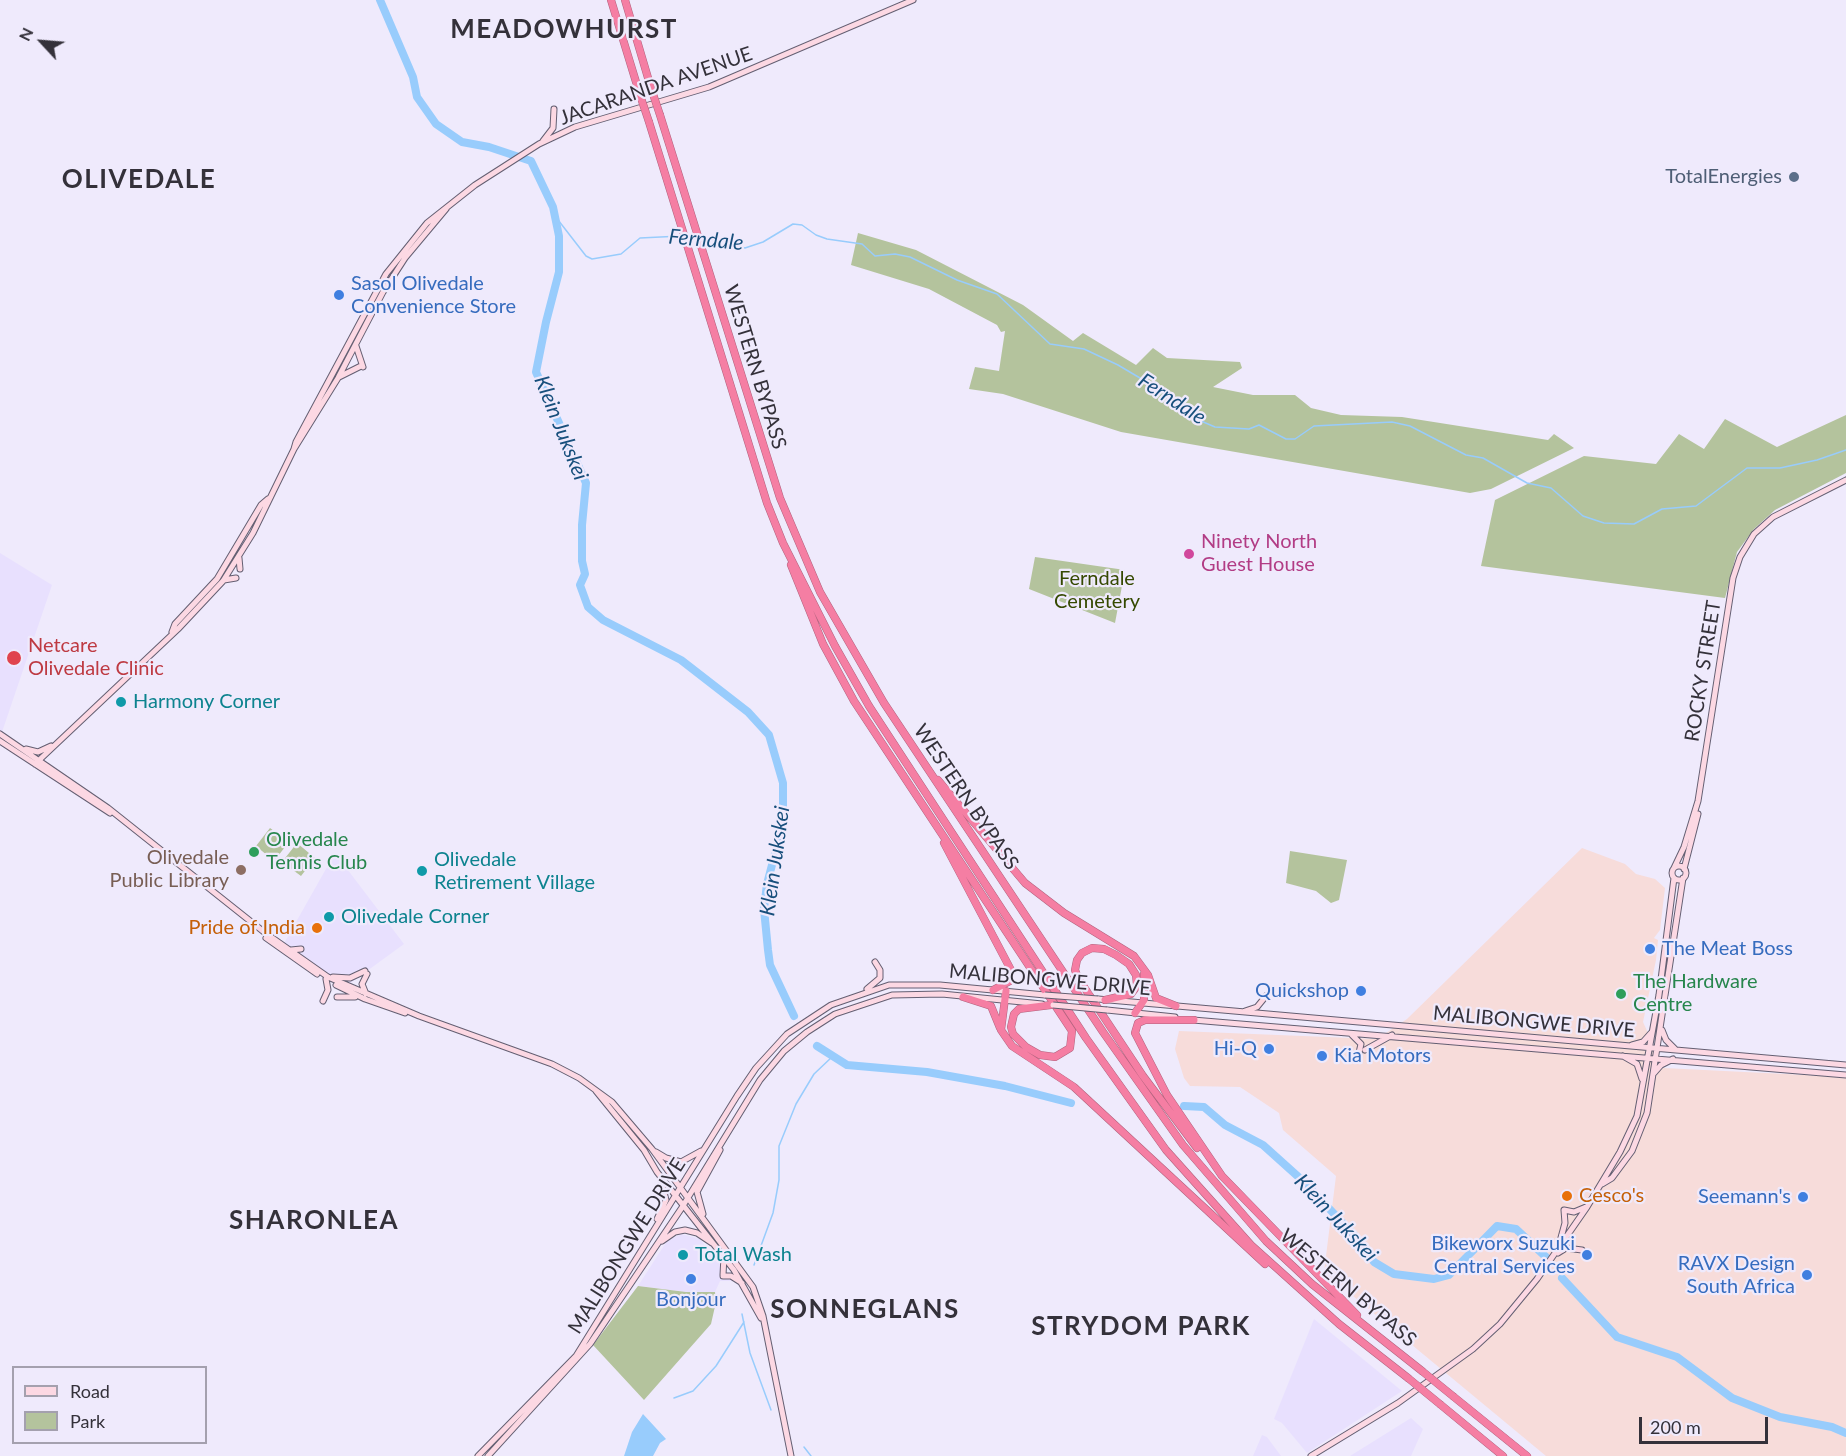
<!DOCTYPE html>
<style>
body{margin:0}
#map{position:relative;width:1846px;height:1456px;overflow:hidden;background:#efeafc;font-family:Lato,sans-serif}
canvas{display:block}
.legend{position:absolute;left:12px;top:1366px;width:195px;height:78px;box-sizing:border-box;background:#efeafc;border:2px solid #a4a0ae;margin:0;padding:8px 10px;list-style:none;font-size:18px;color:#34313a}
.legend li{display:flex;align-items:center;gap:12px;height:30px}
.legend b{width:30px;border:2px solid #a4a0ae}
.north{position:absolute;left:12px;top:12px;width:60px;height:60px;-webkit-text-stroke:4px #efeafc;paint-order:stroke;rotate:296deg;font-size:16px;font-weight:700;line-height:24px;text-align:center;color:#34313a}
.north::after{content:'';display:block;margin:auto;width:21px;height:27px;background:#34313a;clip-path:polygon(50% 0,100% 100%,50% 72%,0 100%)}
.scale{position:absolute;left:1639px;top:1417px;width:129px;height:27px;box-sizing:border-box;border:3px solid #34313a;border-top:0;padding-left:8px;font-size:18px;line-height:21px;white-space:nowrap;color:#34313a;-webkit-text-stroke:4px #efeafc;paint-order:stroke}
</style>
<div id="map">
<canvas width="1846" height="1456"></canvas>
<ul class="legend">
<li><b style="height:8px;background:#fcd8e3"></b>Road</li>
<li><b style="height:16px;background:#b4c39d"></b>Park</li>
</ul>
<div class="north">N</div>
<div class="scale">200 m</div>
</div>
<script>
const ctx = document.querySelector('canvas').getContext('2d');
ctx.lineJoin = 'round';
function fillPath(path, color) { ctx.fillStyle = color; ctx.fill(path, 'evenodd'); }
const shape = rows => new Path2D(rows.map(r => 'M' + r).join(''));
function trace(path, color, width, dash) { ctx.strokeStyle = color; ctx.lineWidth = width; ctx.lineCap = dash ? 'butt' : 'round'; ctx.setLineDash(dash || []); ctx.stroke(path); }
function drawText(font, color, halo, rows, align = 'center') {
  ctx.font = font + ' Lato,sans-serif'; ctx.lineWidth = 4.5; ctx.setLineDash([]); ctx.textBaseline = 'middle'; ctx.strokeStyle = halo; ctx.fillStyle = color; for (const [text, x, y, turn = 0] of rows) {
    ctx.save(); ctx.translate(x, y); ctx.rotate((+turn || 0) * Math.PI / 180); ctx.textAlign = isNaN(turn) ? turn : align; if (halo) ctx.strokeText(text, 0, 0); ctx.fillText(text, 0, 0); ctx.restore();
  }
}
const built = shape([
 [0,553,52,585,2,732,0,731],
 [335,853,404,944,345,987,283,945],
 [681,1234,700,1239,733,1281,720,1281,715,1292,686,1292,638,1286,667,1241],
 [1314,1319,1402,1391,1307,1453,1282,1423,1274,1419],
 [1411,1418,1423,1429,1411,1456,1350,1456],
 [1262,1435,1267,1437,1281,1456,1253,1456]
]);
const industrial = shape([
 [1582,848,1625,864,1636,874,1655,879,1665,888,1660,930,1654,938,1658,940,1656,960,1643,1022,1664,1068,1846,1077,1846,1456,1546,1456,1324,1272,1336,1176,1283,1130,1279,1113,1240,1087,1190,1086,1184,1078,1175,1049,1179,1031,1377,1039,1407,1019]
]);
const green = shape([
 [858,233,916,250,1023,305,1073,341,1083,333,1136,365,1153,348,1167,358,1240,362,1242,368,1213,387,1253,395,1295,395,1311,408,1341,415,1402,417,1548,440,1554,434,1574,448,1491,489,1470,493,1121,432,1003,394,969,389,975,367,999,371,1005,331,1001,332,997,325,929,289,851,265],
 [1846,415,1846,473,1775,510,1754,529,1737,552,1725,598,1481,566,1495,500,1584,456,1656,464,1679,434,1704,449,1725,419,1777,447],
 [1035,557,1125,570,1115,623,1029,589],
 [270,828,289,842,274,861,256,846],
 [297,843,315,858,301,876,282,862],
 [1290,851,1347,860,1339,900,1331,903,1316,891,1286,883],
 [638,1286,686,1292,715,1292,716,1302,711,1324,644,1400,593,1345]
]);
const water = shape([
 [643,1414,666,1439,660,1443,653,1456,624,1456,632,1432]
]);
const stream = shape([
 [555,216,586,256,592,259,621,254,640,238,681,236],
 [701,237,745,248,763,242,793,224,802,225,816,235,827,239,862,244,875,256,895,254,910,257,957,280,997,294,1050,344,1084,349,1118,365,1167,394,1194,418,1215,427,1249,429,1259,425,1286,439,1295,439,1314,426,1392,422,1410,426,1466,455,1483,458,1527,483,1551,488,1583,516,1604,523,1634,524,1662,509,1696,506,1747,468,1780,468,1817,460,1846,450],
 [754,1265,773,1213,779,1180,779,1146,796,1104,814,1074,833,1056],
 [742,1314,750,1353,771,1410],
 [674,1398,693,1391,716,1366,744,1322],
 [804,1447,811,1456]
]);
const river = shape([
 [380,0,413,77,417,97,436,124,462,142,489,147,531,161,553,207,559,236,559,272,546,322,536,372,586,483,582,525,582,561,585,574,580,585,588,607,603,620,681,660,748,712,769,735,783,783,783,823,767,884,764,909,768,950,770,965,794,1016],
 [817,1046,847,1065,927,1072,1005,1086,1071,1103],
 [1184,1106,1204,1107,1225,1125,1263,1145,1303,1181,1356,1237,1374,1262,1394,1274,1434,1279,1449,1275,1497,1226,1516,1229,1546,1257],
 [1562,1278,1617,1337,1677,1357,1732,1398,1780,1417,1832,1427,1846,1433]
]);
const secondary = shape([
 [543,141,553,128,554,109],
 [356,346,363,367],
 [339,377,361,366],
 [294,449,296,442,386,274,427,223,475,185,539,144,575,127,709,87,913,0],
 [239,558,240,569],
 [224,580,236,578],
 [172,632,175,624,217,579,261,505,268,499],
 [0,734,108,808,264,932,328,977,419,1016,552,1064,579,1078,612,1102,652,1149,753,1287,763,1316,791,1456],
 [0,741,110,813],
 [26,749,38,752,51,746],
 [35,764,178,629,223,581,253,533,294,449,338,378,383,292,405,258,446,209],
 '1672 873a7 7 0 1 1 14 0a7 7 0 1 1-14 0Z',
 [1674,868,1684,847,1698,801,1733,578,1740,557,1754,534,1773,517,1846,480],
 [1684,869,1698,814],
 [266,938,317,974],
 [291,950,301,949],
 [333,977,350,978,365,971],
 [336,985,365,999,405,1013],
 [867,989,880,978,880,970,875,962],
 [366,994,362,984,367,974],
 [337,997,355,997],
 [1098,999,1846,1065],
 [323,1001,328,990,326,979],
 [1107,1010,1175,1017],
 [1245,1011,1257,1007,1266,996],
 [1193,1020,1846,1075],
 [1662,1030,1666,1040,1675,1049],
 [1351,1034,1361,1044,1358,1057],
 [1632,1045,1643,1042,1651,1033],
 [1365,1050,1392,1035],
 [1623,1056,1637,1064,1642,1079],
 [1654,1073,1661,1065,1673,1059],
 [596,1091,644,1150,657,1172,734,1270,761,1318],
 [656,1152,666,1158,681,1162,701,1151],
 [1602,1184,1612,1178,1632,1151,1647,1113,1683,878],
 [703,1214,697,1192,720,1150],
 [657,1219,666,1200,661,1180],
 [662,1241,675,1232,685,1230,697,1233,712,1243],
 [1559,1245,1565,1223,1564,1210,1574,1212,1586,1207],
 [1558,1253,1566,1248,1582,1250],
 [723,1275,724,1256],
 [723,1276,731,1276,742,1283],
 [478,1456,576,1356,737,1096,756,1068,787,1034,831,1005,889,985,940,985,1045,995],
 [488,1456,590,1344,681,1209,760,1080,784,1051,807,1032,835,1014,892,995,942,994,1042,1004],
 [1311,1456,1398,1403,1473,1349,1500,1324,1537,1279,1587,1207,1620,1152,1637,1116,1659,995,1674,878]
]);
const highway = shape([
 [611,0,640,95],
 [625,0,651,88],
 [660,115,780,498,820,592,884,703,1103,1032,1183,1145,1266,1241,1312,1284,1422,1371],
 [649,122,767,503,783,543,835,646,869,706,1086,1038,1166,1150,1251,1245,1339,1324,1408,1378],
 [791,565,823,644,854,701,1072,1031,1070,1048,1055,1057,1040,1055,1026,1047,1013,1034,1011,1027,1014,1014,1019,1009,1051,1005],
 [938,780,1025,883,1064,913,1134,956,1148,975,1156,998,1176,1006],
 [944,843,1011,970,1010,981,993,990],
 [1006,991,1001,1030,1012,1046,1074,1087,1265,1264],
 [963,997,991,1006,1000,1028],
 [1105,1000,1131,994,1137,986,1136,975,1129,964,1116,955,1104,949,1092,948,1082,953,1077,960,1075,970,1078,978,1143,1076,1197,1148],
 [1135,1013,1144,1000,1144,974],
 [1194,1020,1145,1020,1138,1023,1135,1033,1167,1095,1222,1176,1357,1315],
 [1454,1397,1527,1456],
 [1441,1405,1503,1456]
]);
const secondaryBridge = shape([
 [1045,995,1098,999],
 [1053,1005,1107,1010]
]);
const highwayBridge = shape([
 [651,88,660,115],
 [640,95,649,122],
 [1422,1371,1454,1397],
 [1408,1378,1441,1405]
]);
const markers = [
 [1794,177,6,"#5c6f8a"],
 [339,295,6,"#3f7fe0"],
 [1189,554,6,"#d1479c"],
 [14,658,8,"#e0444e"],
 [121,702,6,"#0f9aa8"],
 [254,852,6,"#2e9e5b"],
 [241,870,6,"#8d6e63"],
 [422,871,6,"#0f9aa8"],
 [329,917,6,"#0f9aa8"],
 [317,928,6,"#e8710a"],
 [1650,949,6,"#3f7fe0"],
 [1361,991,6,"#3f7fe0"],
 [1621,994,6,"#2e9e5b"],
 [1269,1049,6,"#3f7fe0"],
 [1322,1056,6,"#3f7fe0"],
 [1567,1196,6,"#e8710a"],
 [1803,1197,6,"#3f7fe0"],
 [683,1255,6,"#0f9aa8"],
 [1587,1255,6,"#3f7fe0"],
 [1807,1275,6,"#3f7fe0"],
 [691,1279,6,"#3f7fe0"]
];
const streetNames = [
 ["JACARANDA AVENUE",656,86,-19],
 ["WESTERN BYPASS",755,367,73],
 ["ROCKY STREET",1703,671,-81],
 ["WESTERN BYPASS",966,797,56],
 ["MALIBONGWE DRIVE",1050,980,5],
 ["MALIBONGWE DRIVE",1534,1022,5],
 ["MALIBONGWE DRIVE",627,1246,-58],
 ["WESTERN BYPASS",1348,1288,40]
];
const serviceNames = [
 ["TotalEnergies",1782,177]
];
const shopNames = [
 ["Sasol Olivedale",351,284,"left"],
 ["Convenience Store",351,307,"left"],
 ["The Meat Boss",1662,949,"left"],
 ["Quickshop",1349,991],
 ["Hi-Q",1257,1049],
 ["Kia Motors",1334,1056,"left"],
 ["Seemann's",1791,1197],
 ["Bikeworx Suzuki",1575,1244],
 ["Central Services",1575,1267],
 ["RAVX Design",1795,1264],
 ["South Africa",1795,1287],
 ["Bonjour",691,1300,"center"]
];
const hotelNames = [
 ["Ninety North",1201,542],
 ["Guest House",1201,565]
];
const parkNames = [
 ["Ferndale",1097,579],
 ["Cemetery",1097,602]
];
const healthNames = [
 ["Netcare",28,646],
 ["Olivedale Clinic",28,669]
];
const cultureNames = [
 ["Harmony Corner",133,702],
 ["Olivedale",434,860],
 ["Retirement Village",434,883],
 ["Olivedale Corner",341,917],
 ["Total Wash",695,1255]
];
const leisureNames = [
 ["Olivedale",266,840],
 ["Tennis Club",266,863],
 ["The Hardware",1633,982],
 ["Centre",1633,1005]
];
const educationNames = [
 ["Olivedale",229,858],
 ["Public Library",229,881]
];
const foodNames = [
 ["Pride of India",305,928],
 ["Cesco's",1579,1196,"left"]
];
const waterNames = [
 ["Ferndale",706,240,5],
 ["Ferndale",1172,399,33],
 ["Klein Jukskei",561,428,68],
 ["Klein Jukskei",775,861,-82],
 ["Klein Jukskei",1336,1218,47]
];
const districtNames = [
 ["MEADOWHURST",564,30],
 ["OLIVEDALE",139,180],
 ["SHARONLEA",314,1221],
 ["SONNEGLANS",865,1310],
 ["STRYDOM PARK",1141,1327]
];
fillPath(built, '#e8e0fe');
fillPath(industrial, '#f7dcda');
fillPath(green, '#b4c39d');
fillPath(water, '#98ccfc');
trace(stream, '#98ccfc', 1.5);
trace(river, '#98ccfc', 8);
trace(secondary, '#645f72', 7);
trace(highway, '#b1637e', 8);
trace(secondary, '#fcd8e3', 5);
trace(highway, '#f57ea3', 7);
trace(secondaryBridge, '#645f72', 7, []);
trace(highwayBridge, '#b1637e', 8, []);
trace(secondaryBridge, '#fcd8e3', 5);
trace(highwayBridge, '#f57ea3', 7);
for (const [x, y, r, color] of markers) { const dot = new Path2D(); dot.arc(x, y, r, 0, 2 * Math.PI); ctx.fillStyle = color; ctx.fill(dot); trace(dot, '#efeafc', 2); }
drawText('20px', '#34313a', '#efeafc', streetNames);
drawText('20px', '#4e5e75', '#efeafc', serviceNames, 'right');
drawText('20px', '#366cbe', '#efeafc', shopNames, 'right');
drawText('20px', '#b23c85', '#efeafc', hotelNames, 'left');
drawText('20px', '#354901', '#efeafc', parkNames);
drawText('20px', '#be3a42', '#efeafc', healthNames, 'left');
drawText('20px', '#0d838f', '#efeafc', cultureNames, 'left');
drawText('20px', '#27864d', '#efeafc', leisureNames, 'left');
drawText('20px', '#785e54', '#efeafc', educationNames, 'right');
drawText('20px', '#c56008', '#efeafc', foodNames, 'right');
drawText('italic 21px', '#174f7c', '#efeafc', waterNames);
ctx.letterSpacing = '1.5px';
drawText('bold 26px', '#34313a', '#efeafc', districtNames);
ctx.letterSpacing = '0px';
</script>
